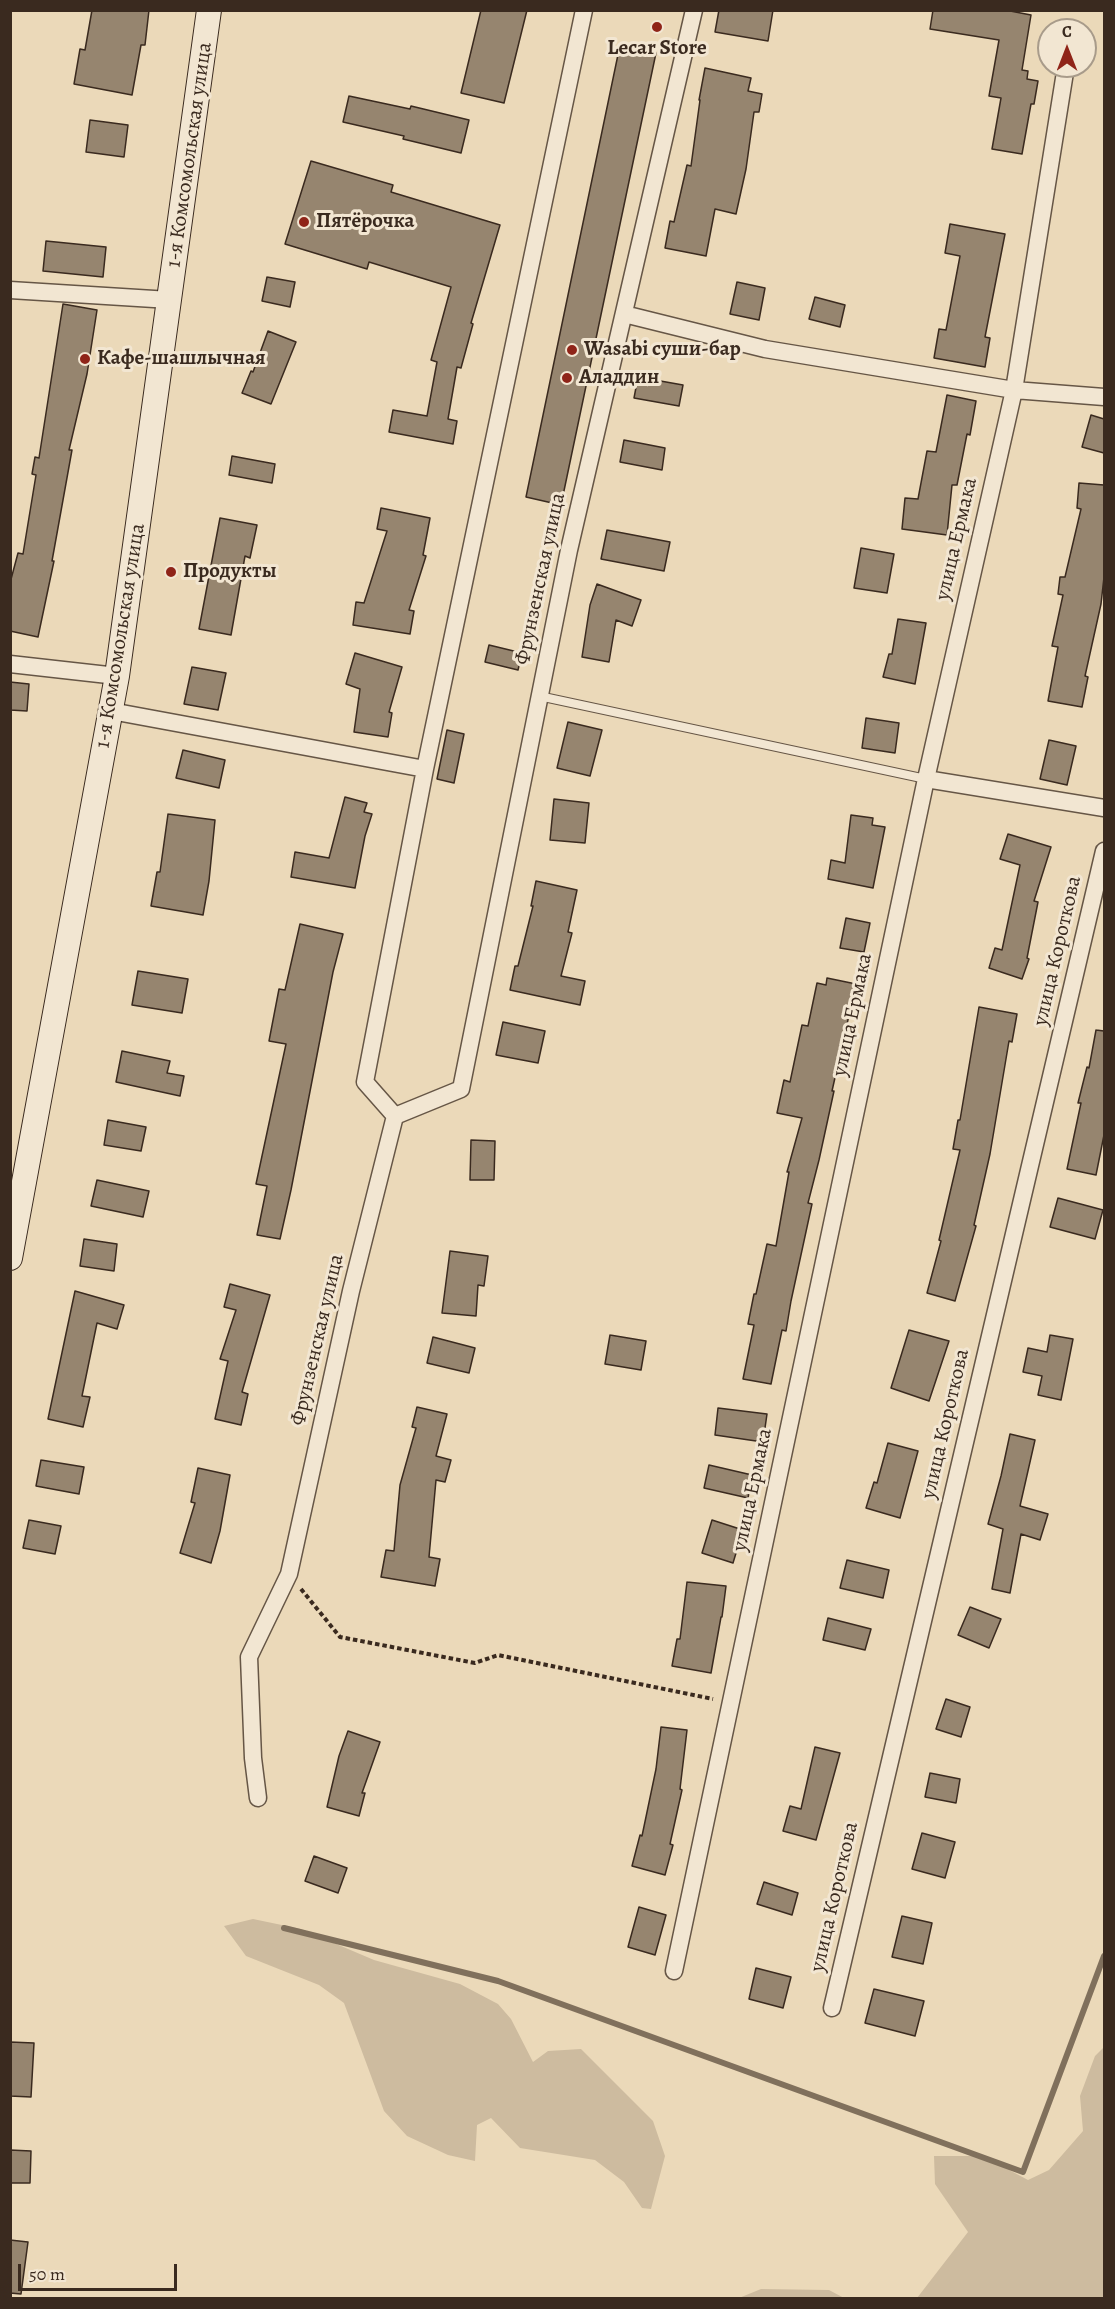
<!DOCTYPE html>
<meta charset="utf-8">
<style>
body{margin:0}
#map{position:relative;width:1115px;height:2309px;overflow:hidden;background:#ebd9b9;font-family:Alegreya,serif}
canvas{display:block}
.frame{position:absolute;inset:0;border:12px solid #3a2a1f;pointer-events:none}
.north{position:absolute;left:1037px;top:18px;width:60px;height:60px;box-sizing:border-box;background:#f2e6d2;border:2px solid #a89b8a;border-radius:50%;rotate:0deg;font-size:16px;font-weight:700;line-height:24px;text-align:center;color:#3a2a1f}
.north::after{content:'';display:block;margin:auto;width:21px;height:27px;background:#8f2418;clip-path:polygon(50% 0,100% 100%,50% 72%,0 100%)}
.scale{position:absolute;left:18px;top:2264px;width:159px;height:27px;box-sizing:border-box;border:3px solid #3a2a1f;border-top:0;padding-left:8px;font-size:18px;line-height:21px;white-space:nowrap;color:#3a2a1f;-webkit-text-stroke:4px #f2e6d2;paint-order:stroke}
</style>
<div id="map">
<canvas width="1115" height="2309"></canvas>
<div class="frame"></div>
<div class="north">С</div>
<div class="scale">50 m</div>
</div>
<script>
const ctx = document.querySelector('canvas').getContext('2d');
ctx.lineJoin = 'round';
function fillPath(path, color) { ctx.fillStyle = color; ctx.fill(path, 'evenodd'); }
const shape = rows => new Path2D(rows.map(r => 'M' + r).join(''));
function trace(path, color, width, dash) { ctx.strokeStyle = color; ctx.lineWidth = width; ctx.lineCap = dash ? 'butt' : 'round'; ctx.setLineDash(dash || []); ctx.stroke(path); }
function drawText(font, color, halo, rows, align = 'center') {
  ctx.font = font + ' Alegreya,serif'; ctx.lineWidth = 6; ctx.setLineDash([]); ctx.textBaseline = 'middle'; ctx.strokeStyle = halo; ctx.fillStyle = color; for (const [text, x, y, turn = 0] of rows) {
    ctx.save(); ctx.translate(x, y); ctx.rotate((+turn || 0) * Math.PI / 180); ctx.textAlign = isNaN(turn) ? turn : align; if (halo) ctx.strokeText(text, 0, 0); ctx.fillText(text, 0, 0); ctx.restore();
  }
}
const green = shape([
 [253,1919,301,1929,374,1960,460,1984,498,2004,511,2019,533,2062,548,2051,581,2049,653,2121,665,2156,651,2209,642,2208,624,2182,595,2160,520,2148,491,2118,477,2125,475,2161,448,2155,407,2136,384,2111,344,2003,319,1985,246,1956,224,1926],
 [1104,2047,1104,2298,917,2298,968,2232,935,2184,934,2156,983,2156,1028,2180,1049,2170,1083,2131,1080,2096,1095,2056],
 [761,2289,829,2290,844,2298,739,2298]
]);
const stream = shape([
 [284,1928,498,1981,1023,2172,1104,1956]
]);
const building = shape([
 [92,10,149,10,145,45,141,45,132,95,74,84,80,49,85,50,92,10],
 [481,10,527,10,504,103,461,93,481,10],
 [719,10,773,10,768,41,715,32,719,10],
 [933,10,1005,10,1031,15,1022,70,1028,71,1027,79,1038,81,1034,104,1031,104,1022,154,992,149,1001,98,989,96,999,40,930,29,933,10],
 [620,45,656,53,561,505,526,497,620,45],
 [705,68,751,78,748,91,762,94,759,112,754,112,746,169,736,214,715,209,706,256,665,248,670,221,674,222,687,165,691,166,700,100,699,100,705,68],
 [349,96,410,109,411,106,469,120,461,153,403,139,404,136,343,122,349,96],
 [90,120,128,125,124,157,86,152,90,120],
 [311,161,393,185,391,192,500,225,471,323,473,324,461,368,457,367,448,419,457,421,453,444,389,432,393,410,427,416,437,362,431,360,451,287,369,262,367,269,285,244,311,161],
 [950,224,1005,234,985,337,990,338,985,367,934,358,939,329,946,330,960,256,945,253,950,224],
 [46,241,106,247,103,277,43,271,46,241],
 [267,277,295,282,290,307,262,301,267,277],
 [737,282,765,288,759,320,730,314,737,282],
 [815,297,845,305,840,327,809,319,815,297],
 [63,304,97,310,87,374,69,450,72,450,52,561,54,561,38,637,10,631,10,583,18,553,23,554,36,475,32,474,35,457,39,458,63,304],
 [268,331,296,342,271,404,242,393,251,371,253,372,268,331],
 [638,377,683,385,679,406,634,398,638,377],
 [947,395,976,401,970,435,967,434,957,485,952,485,947,535,902,529,905,498,918,499,927,451,936,452,947,395],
 [1091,415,1104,419,1104,453,1082,447,1091,415],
 [624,440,665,448,662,470,620,462,624,440],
 [232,456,275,464,272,483,229,475,232,456],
 [1079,483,1104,485,1104,577,1101,604,1085,676,1088,677,1082,707,1048,701,1058,647,1052,646,1063,595,1058,594,1060,577,1065,577,1081,509,1077,508,1079,483],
 [381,508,430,518,423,555,426,556,409,610,414,611,410,634,353,625,356,602,364,603,387,531,377,529,381,508],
 [220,518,257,525,250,558,245,556,231,635,199,629,220,518],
 [607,530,670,542,664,571,601,559,607,530],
 [861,548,894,554,887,593,854,588,861,548],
 [597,584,641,600,632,626,616,620,609,662,582,657,590,605,597,584],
 [898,619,926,623,915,684,883,677,889,654,892,654,898,619],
 [489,645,522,653,518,670,485,662,489,645],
 [355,653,402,667,389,712,392,713,388,737,354,732,360,689,346,684,355,653],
 [192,667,226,673,218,710,184,704,192,667],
 [10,682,29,684,27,711,10,710,10,682],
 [866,718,899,723,895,753,862,748,866,718],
 [568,722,602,730,590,776,557,768,568,722],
 [447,730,464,734,454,783,437,779,447,730],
 [1049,740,1076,746,1067,785,1040,779,1049,740],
 [183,750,225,760,219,788,176,778,183,750],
 [345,797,367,803,364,812,372,814,365,836,355,888,291,877,295,852,329,858,345,797],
 [554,799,589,803,585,843,550,840,554,799],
 [168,814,215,820,209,881,203,915,151,906,157,872,160,872,168,814],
 [851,815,873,818,872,825,885,827,873,888,828,879,831,860,845,863,851,815],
 [1008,834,1051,847,1034,901,1038,902,1027,958,1029,959,1022,979,989,968,995,948,1002,950,1020,865,1000,859,1008,834],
 [536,881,577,890,568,932,572,933,561,976,585,981,580,1005,510,990,515,966,518,966,533,906,531,906,536,881],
 [846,918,870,923,864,952,840,948,846,918],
 [300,924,343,934,333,972,291,1190,280,1239,257,1235,267,1186,256,1184,286,1044,269,1041,279,989,285,990,300,924],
 [138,971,188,979,182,1013,132,1005,138,971],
 [827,978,856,984,832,1091,834,1091,819,1160,808,1203,812,1204,791,1301,786,1331,782,1330,771,1384,743,1379,754,1325,748,1324,754,1294,756,1294,767,1244,776,1246,789,1172,787,1172,802,1118,777,1113,784,1080,790,1082,802,1025,808,1026,817,983,826,985,827,978],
 [979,1007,1017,1014,1012,1042,1009,1041,990,1154,974,1225,976,1226,955,1301,927,1293,941,1241,939,1240,960,1150,953,1149,958,1120,960,1120,979,1007],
 [503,1022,545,1031,538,1063,496,1055,503,1022],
 [1096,1030,1104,1031,1104,1135,1096,1175,1067,1169,1081,1103,1078,1103,1087,1067,1089,1068,1096,1030],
 [122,1051,170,1061,167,1073,184,1076,180,1096,116,1082,122,1051],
 [108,1120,146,1127,141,1151,104,1145,108,1120],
 [471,1140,495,1141,494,1180,470,1180,471,1140],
 [97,1180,149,1191,143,1217,91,1206,97,1180],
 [1058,1198,1103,1210,1095,1239,1050,1227,1058,1198],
 [84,1239,117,1244,114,1271,80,1266,84,1239],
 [450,1251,488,1256,484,1286,478,1285,476,1316,442,1313,450,1251],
 [230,1284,270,1295,242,1392,248,1394,241,1425,215,1419,228,1361,220,1359,236,1310,224,1307,230,1284],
 [75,1291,124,1305,117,1329,97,1323,82,1396,90,1397,83,1427,48,1419,75,1291],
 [909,1330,949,1341,929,1401,891,1388,909,1330],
 [610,1335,646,1341,641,1370,605,1364,610,1335],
 [1050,1335,1073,1339,1061,1400,1038,1395,1042,1376,1023,1372,1028,1348,1047,1352,1050,1335],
 [433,1337,475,1348,469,1373,427,1363,433,1337],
 [417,1407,447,1414,436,1456,451,1460,445,1482,436,1480,429,1557,440,1559,435,1586,381,1577,386,1550,394,1551,400,1485,416,1428,412,1427,417,1407],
 [718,1408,767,1414,763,1442,715,1435,718,1408],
 [1010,1434,1035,1440,1020,1506,1048,1514,1040,1540,1021,1534,1010,1593,992,1589,1003,1529,988,1524,1001,1476,1010,1434],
 [888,1443,918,1451,900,1518,866,1508,874,1482,877,1483,888,1443],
 [41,1460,84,1467,79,1494,36,1486,41,1460],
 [709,1465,752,1475,748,1498,704,1488,709,1465],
 [198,1468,230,1475,220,1531,211,1563,180,1553,195,1503,191,1502,198,1468],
 [29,1520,61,1526,55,1554,23,1548,29,1520],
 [712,1520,743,1530,733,1563,702,1553,712,1520],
 [847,1560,889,1570,883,1598,840,1588,847,1560],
 [687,1582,726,1586,722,1617,721,1617,711,1673,672,1666,677,1639,680,1639,687,1582],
 [970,1607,1001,1619,989,1648,958,1635,970,1607],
 [828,1618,871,1629,865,1650,823,1640,828,1618],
 [946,1699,970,1707,961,1737,936,1729,946,1699],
 [661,1727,687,1730,680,1789,682,1790,670,1844,673,1845,665,1875,632,1866,640,1835,642,1836,656,1769,661,1727],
 [348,1731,380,1742,362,1793,365,1793,359,1816,327,1807,339,1756,348,1731],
 [815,1747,840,1753,816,1840,783,1831,790,1806,801,1809,815,1747],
 [930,1773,960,1779,956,1803,925,1797,930,1773],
 [922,1833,955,1842,945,1878,912,1869,922,1833],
 [314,1856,347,1868,338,1893,305,1881,314,1856],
 [764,1882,798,1893,792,1915,757,1904,764,1882],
 [639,1907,666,1915,655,1955,628,1947,639,1907],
 [902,1916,932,1923,923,1964,892,1957,902,1916],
 [756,1968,791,1977,783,2008,749,1999,756,1968],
 [874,1989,924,2001,915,2036,865,2023,874,1989],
 [10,2042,34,2043,31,2097,10,2096,10,2042],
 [10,2150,31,2151,30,2183,10,2183,10,2150],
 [10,2240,28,2242,21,2294,10,2293,10,2240]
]);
const path = shape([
 [301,1589,340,1637,475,1663,498,1655,713,1699]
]);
const lane = shape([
 [539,696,926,779]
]);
const street = shape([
 [10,290,170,300],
 [624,314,765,349,1014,390,1104,397],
 [10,664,117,676],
 [111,711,425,769],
 [926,779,1104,808],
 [395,1116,365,1082,425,769,584,10],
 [258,1798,253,1758,249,1657,289,1574,351,1291,395,1116,461,1089,569,550,694,10],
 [674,1971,926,779,1014,390,1066,66],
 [832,2008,1104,851]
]);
const secondary = shape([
 [10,1258,117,676,209,10]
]);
const markers = [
 [657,27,6,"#8f2418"],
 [304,222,6,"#8f2418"],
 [572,350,6,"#8f2418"],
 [85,359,6,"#8f2418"],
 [567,378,6,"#8f2418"],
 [171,572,6,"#8f2418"]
];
const poiNames = [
 ["Lecar Store",657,49,"center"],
 ["Пятёрочка",316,222],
 ["Wasabi суши-бар",584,350],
 ["Кафе-шашлычная",97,359],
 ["Аладдин",579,378],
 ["Продукты",183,572]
];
const streetNames = [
 ["1-я Комсомольская улица",190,155,-82],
 ["улица Ермака",957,539,-77],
 ["Фрунзенская улица",541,579,-78],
 ["1-я Комсомольская улица",121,636,-81],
 ["улица Короткова",1058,951,-77],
 ["улица Ермака",853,1015,-78],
 ["Фрунзенская улица",318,1340,-77],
 ["улица Короткова",946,1424,-77],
 ["улица Ермака",753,1490,-78],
 ["улица Короткова",835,1897,-77]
];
fillPath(green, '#cdbb9f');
trace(stream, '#80705c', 6);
fillPath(building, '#96856f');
trace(building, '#3a2a1f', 1.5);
trace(lane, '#665646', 10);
trace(street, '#665646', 19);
trace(secondary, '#3a2a1f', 26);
trace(path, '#3a2a1f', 4, [4.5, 3]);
trace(lane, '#f2e6d2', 8);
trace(street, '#f2e6d2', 16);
trace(secondary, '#f2e6d2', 24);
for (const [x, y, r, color] of markers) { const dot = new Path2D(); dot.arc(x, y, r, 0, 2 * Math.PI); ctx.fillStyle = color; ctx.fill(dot); trace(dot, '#f2e6d2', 2); }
drawText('bold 21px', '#3a2a1f', '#f2e6d2', poiNames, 'left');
drawText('21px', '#3a2a1f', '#f2e6d2', streetNames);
</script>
